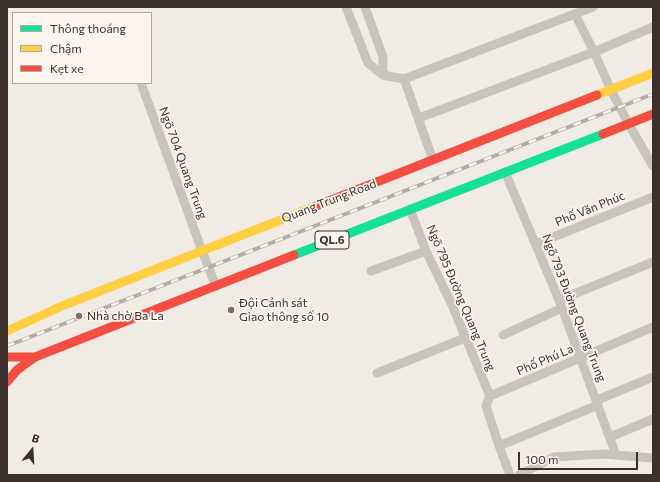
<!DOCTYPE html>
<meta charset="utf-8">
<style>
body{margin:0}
#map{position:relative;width:660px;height:482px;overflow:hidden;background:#f0ebe5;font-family:Commissioner,sans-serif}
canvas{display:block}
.frame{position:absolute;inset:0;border:8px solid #3b302b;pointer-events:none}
.legend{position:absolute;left:12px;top:12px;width:140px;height:72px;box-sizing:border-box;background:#fbf5ee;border:1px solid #aea6a0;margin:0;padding:5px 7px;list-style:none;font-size:12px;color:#3b302b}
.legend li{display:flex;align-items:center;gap:8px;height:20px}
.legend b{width:20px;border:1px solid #aea6a0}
.north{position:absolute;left:12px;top:430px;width:40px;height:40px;-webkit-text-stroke:3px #fbf5ee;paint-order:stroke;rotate:18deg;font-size:11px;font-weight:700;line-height:16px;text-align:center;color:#3b302b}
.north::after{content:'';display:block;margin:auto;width:14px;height:18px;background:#3b302b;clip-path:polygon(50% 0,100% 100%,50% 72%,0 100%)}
.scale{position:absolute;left:518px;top:452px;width:120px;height:18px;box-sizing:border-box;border:2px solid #3b302b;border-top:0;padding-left:5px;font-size:12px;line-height:14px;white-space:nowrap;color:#3b302b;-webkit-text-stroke:3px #fbf5ee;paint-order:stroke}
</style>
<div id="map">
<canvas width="660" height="482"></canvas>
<div class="frame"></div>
<ul class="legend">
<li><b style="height:5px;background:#16e098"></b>Thông thoáng</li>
<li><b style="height:5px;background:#ffcf43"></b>Chậm</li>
<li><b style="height:5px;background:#f24e42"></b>Kẹt xe</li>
</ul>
<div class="north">B</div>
<div class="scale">100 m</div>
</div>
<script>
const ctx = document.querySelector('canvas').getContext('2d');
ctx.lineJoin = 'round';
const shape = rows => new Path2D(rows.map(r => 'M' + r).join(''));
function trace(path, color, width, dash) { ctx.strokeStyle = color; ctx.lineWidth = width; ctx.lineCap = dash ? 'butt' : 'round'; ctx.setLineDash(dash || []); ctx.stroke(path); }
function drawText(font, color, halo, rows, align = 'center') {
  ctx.font = font + ' Commissioner,sans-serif'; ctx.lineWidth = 3.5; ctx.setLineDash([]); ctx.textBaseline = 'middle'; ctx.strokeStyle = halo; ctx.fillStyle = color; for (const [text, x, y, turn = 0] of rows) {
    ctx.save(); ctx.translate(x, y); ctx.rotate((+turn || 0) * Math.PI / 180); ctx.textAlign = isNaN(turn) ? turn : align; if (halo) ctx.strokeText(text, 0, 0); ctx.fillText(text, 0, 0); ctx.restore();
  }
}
const street = shape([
 [346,7,368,63,383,75,404,79,593,7],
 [365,7,383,57,383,75],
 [575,14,594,52,611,90,628,123,653,166],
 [404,79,433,160],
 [141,83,202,251,216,286],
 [419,118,594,52,653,27],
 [505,172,559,300,616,455],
 [410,209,426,251,452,305,490,396],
 [536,244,653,197],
 [371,271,426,251],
 [559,300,653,262],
 [503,335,562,308],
 [377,373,465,338],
 [490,396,653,327],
 [490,396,486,406,499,446,510,475],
 [597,400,653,377],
 [610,437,653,419],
 [499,446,598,405],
 [519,475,554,457,603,454,653,458]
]);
const fast = shape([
 [294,255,603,134]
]);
const slow = shape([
 [597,95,653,73],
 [7,331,62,306,316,206]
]);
const jam = shape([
 [603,134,653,114],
 [316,206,597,95],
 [7,357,35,357,294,255],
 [7,382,17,370,35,357]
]);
const rail = shape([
 [7,346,653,94]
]);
const markers = [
 [231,310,4,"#7a716c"],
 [79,316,4,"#7a716c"]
];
const shields = [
 [332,240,34]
];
const shieldNames = [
 ["QL.6",332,240]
];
const streetNames = [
 ["Ngõ 704 Quang Trung",183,163,70],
 ["Quang Trung Road",329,201,-21],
 ["Phố Văn Phúc",590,209,-22],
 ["Ngõ 795 Đường Quang Trung",461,298,67],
 ["Ngõ 793 Đường Quang Trung",574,308,69],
 ["Phố Phú La",545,360,-23]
];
const poiNames = [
 ["Đội Cảnh sát",239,303],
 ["Giao thông số 10",239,317],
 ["Nhà chờ Ba La",87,316]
];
trace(street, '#c9c3be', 9);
trace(fast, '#16e098', 9);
trace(slow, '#ffcf43', 9);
trace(jam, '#f24e42', 9);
trace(rail, '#b1aca8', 4);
trace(rail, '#fbf5ee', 2.5, [8]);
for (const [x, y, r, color] of markers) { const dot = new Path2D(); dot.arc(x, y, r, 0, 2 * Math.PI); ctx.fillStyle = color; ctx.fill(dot); trace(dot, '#fbf5ee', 1.5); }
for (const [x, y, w] of shields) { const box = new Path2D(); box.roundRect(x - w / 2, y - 9, w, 18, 3); ctx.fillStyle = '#fbf5ee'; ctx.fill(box); trace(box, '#3b302b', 1); }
drawText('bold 11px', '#3b302b', null, shieldNames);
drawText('12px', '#3b302b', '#fbf5ee', streetNames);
drawText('12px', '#3b302b', '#fbf5ee', poiNames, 'left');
</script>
